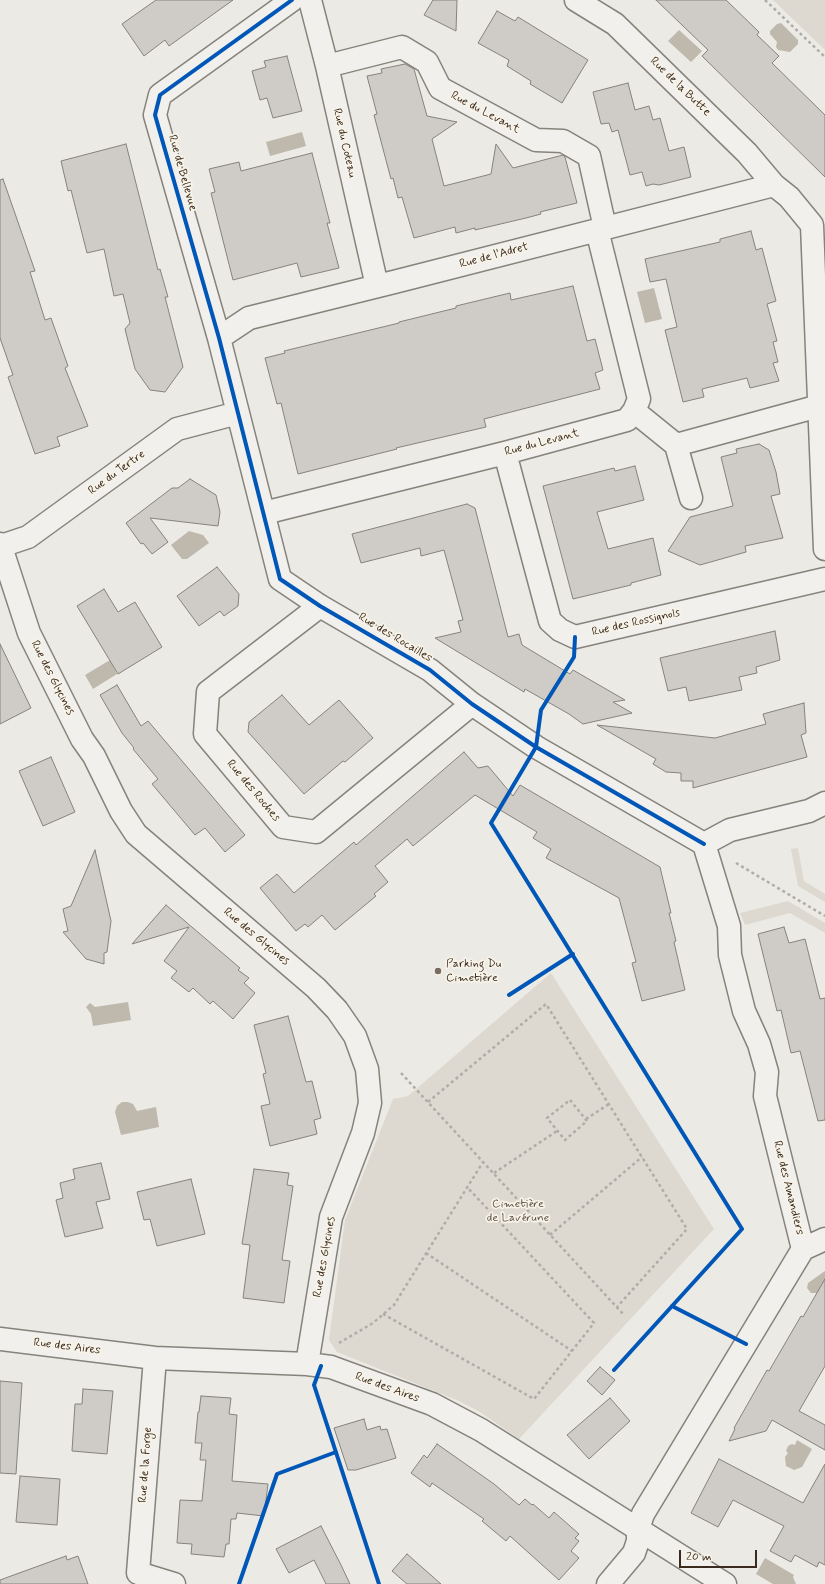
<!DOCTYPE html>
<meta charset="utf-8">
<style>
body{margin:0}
#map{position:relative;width:825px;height:1584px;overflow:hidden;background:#eceae4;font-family:Mynerve,sans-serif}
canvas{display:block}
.scale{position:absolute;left:679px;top:1550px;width:78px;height:18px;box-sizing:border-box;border:2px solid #3b2a1e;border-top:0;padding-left:5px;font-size:12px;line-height:14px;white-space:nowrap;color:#3b2a1e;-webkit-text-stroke:3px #f7f3e8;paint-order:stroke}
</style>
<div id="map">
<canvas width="825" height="1584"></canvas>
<div class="scale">20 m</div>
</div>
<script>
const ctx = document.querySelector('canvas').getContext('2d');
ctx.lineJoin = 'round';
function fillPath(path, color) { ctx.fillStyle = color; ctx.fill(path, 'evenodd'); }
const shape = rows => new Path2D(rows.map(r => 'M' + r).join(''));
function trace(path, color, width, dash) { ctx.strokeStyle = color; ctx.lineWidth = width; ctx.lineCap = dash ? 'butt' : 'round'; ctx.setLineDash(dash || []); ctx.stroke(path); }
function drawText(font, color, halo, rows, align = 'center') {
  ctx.font = font + ' Mynerve,sans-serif'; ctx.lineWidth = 3.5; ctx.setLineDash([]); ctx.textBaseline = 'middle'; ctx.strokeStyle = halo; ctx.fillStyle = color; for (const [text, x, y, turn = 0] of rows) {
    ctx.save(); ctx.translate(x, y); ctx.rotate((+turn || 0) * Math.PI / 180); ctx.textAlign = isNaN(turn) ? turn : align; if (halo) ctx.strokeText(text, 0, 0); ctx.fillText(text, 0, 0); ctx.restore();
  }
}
const green = shape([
 [773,0,825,0,825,50],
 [798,848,804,881,825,894,825,902,798,886,791,849],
 [788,901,825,923,825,933,790,913,745,925,740,913],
 [551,973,714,1229,519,1439,480,1412,459,1401,337,1352,329,1340,345,1220,393,1099,408,1096]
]);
const water = shape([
 [781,23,798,40,798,44,790,52,778,50,776,47,777,42,770,34,770,31,777,24],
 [679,30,702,51,691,62,668,41],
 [302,132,306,146,270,156,266,142],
 [654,288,662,319,645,323,637,292],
 [189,531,203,535,209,543,187,559,182,559,171,545],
 [110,660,117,674,93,689,85,675],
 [128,1002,131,1020,93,1026,91,1014,86,1007,90,1003,95,1007],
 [122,1102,128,1102,133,1104,137,1111,156,1107,159,1127,121,1135,115,1112,117,1106],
 [825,1271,825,1293,811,1293,807,1288,808,1283],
 [797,1440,812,1449,802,1467,794,1470,786,1466,785,1457,788,1453,786,1451,788,1446,792,1444,795,1445],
 [765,1558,794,1575,793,1577,796,1584,773,1584,756,1574]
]);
const building = shape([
 [156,0,233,0,169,46,165,40,144,56,122,24,156,0],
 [433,0,457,0,456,31,424,15,433,0],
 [656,0,726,0,759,32,757,35,779,56,772,63,825,115,825,177,702,56,708,50,656,0],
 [497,11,515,21,518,17,588,60,562,103,530,84,531,81,507,66,509,60,478,43,497,11],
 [287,56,302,111,273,118,267,98,260,100,252,71,266,67,264,61,287,56],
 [405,64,414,69,427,116,457,122,432,139,444,186,491,174,496,144,513,168,563,155,565,157,577,203,540,212,541,214,526,218,475,230,475,228,456,233,455,227,414,238,402,197,398,198,393,178,391,179,374,115,377,114,367,76,382,73,381,69,405,64],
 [628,83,635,110,649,106,653,120,660,118,669,151,684,147,691,177,659,185,653,184,646,186,642,172,630,175,618,130,612,132,609,123,601,124,593,92,628,83],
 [126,144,158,270,160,269,168,297,165,297,183,367,165,392,150,390,135,369,125,329,130,323,123,294,114,296,104,249,87,253,71,190,68,191,61,161,126,144],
 [312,153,330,223,327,223,339,268,301,277,297,263,233,280,211,193,215,192,209,169,239,162,241,171,312,153],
 [3,179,35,271,30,272,45,320,51,318,68,366,65,368,88,426,57,437,60,446,35,454,8,377,13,375,0,338,0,180,3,179],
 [751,231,756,250,762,248,776,301,767,304,777,341,773,342,778,362,773,363,779,381,750,388,747,378,702,389,704,397,683,402,665,330,677,327,666,279,650,282,645,259,720,242,720,239,751,231],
 [573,286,587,341,595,339,603,370,595,373,600,389,484,419,486,427,396,448,397,449,298,474,281,403,277,404,265,358,285,353,284,351,399,323,399,322,456,308,456,306,510,293,511,300,573,286],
 [759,444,769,450,776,472,780,494,771,496,783,538,745,546,746,552,700,565,668,551,690,517,733,506,721,457,737,453,736,449,759,444],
 [635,466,644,500,597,512,608,549,653,538,661,575,631,583,631,585,573,599,543,486,614,468,615,471,635,466],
 [190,479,216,495,220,512,218,526,150,518,168,542,152,554,143,543,141,544,126,523,172,488,178,488,190,479],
 [467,504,475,508,508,637,519,634,522,645,570,674,573,670,625,700,613,702,632,713,583,724,569,714,525,689,524,692,435,638,461,632,458,621,463,620,444,550,421,556,420,548,361,563,352,534,467,504],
 [217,567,239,594,238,606,224,616,220,611,199,626,177,596,217,567],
 [104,589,118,612,135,602,162,647,118,674,77,606,104,589],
 [775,631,780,660,756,667,757,673,739,677,742,690,689,701,686,687,668,691,660,658,775,631],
 [0,644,31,708,0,724,0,644],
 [117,685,141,726,148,721,245,835,225,852,205,828,195,835,152,784,158,779,133,749,134,748,122,733,100,695,117,685],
 [282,695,309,725,339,700,373,738,345,762,343,761,304,794,248,732,249,722,282,695],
 [804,703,806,733,801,735,807,757,693,788,693,781,681,781,681,773,666,772,653,764,656,759,597,725,715,738,766,724,763,714,804,703],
 [464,752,478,768,488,766,513,796,520,785,660,867,671,913,669,913,676,941,674,942,685,990,642,1001,632,963,636,962,619,898,546,858,551,849,533,838,537,832,475,795,413,846,407,839,375,866,388,882,374,894,376,896,335,930,322,915,308,927,305,924,296,931,260,888,277,874,294,893,354,842,356,845,464,752],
 [51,757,75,812,43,826,19,771,51,757],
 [95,850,111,921,107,952,104,953,104,964,86,959,63,932,68,931,63,909,71,906,95,850],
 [166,905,240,968,238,970,249,978,244,983,255,993,233,1019,213,1001,210,1004,193,988,189,992,171,978,177,971,164,961,189,927,132,944,166,905],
 [784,927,789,943,805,939,820,999,825,998,825,1120,818,1121,800,1051,791,1053,781,1010,777,1011,758,934,784,927],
 [288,1016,306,1082,312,1081,321,1118,314,1120,317,1134,270,1146,261,1106,270,1104,263,1074,266,1073,254,1025,288,1016],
 [101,1163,110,1199,96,1202,103,1228,65,1237,56,1200,63,1198,60,1183,75,1179,73,1169,101,1163],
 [254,1169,289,1173,287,1185,293,1186,282,1260,290,1261,284,1303,243,1298,250,1245,242,1244,254,1169],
 [191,1179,205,1234,157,1246,150,1219,144,1220,137,1192,191,1179],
 [825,1279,825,1366,799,1411,825,1425,825,1450,772,1420,766,1431,729,1441,735,1429,734,1428,767,1370,769,1371,801,1316,803,1317,825,1279],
 [600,1367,615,1380,602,1395,587,1381,600,1367],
 [0,1381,22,1383,16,1474,0,1473,0,1381],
 [83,1389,113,1391,107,1454,72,1451,75,1404,82,1404,83,1389],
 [201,1396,231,1398,229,1414,237,1415,232,1481,268,1484,264,1516,237,1513,236,1519,231,1519,229,1544,226,1544,224,1557,191,1554,192,1544,177,1543,180,1500,202,1501,206,1460,200,1460,202,1443,195,1443,198,1412,199,1412,201,1396],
 [610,1398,630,1421,589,1459,567,1435,610,1398],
 [364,1419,367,1430,380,1426,381,1430,387,1429,396,1458,356,1470,348,1470,334,1428,364,1419],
 [437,1444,494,1484,519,1505,525,1499,532,1505,533,1504,549,1518,554,1512,579,1534,575,1538,579,1541,571,1551,579,1558,559,1580,510,1536,506,1541,482,1521,484,1519,432,1483,430,1487,411,1473,424,1455,427,1458,437,1444],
 [719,1459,803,1503,825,1464,825,1565,819,1562,817,1567,795,1555,791,1562,770,1551,784,1526,733,1500,718,1527,691,1513,719,1459],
 [20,1476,60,1479,57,1525,16,1522,20,1476],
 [321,1526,341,1565,350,1584,326,1584,314,1560,289,1573,276,1549,321,1526],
 [407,1554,441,1584,407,1584,392,1571,407,1554],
 [66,1556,67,1560,78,1556,88,1584,0,1584,0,1580,66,1556]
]);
const path = shape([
 [765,0,825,57],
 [736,863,825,916],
 [401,1073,624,1315],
 [570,1100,587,1121,565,1140,547,1118,570,1100],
 [428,1102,546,1004,687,1229,617,1307],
 [586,1119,609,1104],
 [494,1173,557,1131],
 [550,1235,642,1157],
 [426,1253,572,1351],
 [383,1314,534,1399,594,1323,467,1187],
 [339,1343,373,1323,394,1305,483,1162]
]);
const minor = shape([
 [292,0,160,95,155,115,219,338,280,579,320,606,430,670,472,704,536,747,704,844],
 [310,0,327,66,377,286],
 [576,0,615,24,747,153,774,185,789,197,812,225,825,549],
 [327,66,402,47,427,62,440,88,536,140,563,141,589,156,605,228],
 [219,338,249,318,394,282,774,185],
 [634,411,676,445,819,406],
 [676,445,691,498],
 [505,453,550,621,560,630,575,637,825,579],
 [264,513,505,453,627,420,634,411,639,399,597,230],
 [0,544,29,633,82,739,94,756,121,811,136,834,316,988,337,1010,355,1036,367,1069,370,1103,363,1133,331,1217,307,1364],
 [1,546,28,537,177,429,238,413],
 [320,606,208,692,205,734,283,827,316,832,472,704],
 [704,844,730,830,809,811,825,803],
 [803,1249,825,1239],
 [0,1339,155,1358,307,1364,331,1367,432,1404,481,1430,725,1584],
 [155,1358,138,1573,174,1584],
 [608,1584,634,1553,638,1541,638,1529,643,1514,803,1249,765,1096,767,1072,759,1044,744,1011,730,955,729,926,704,844]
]);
const cycleway = shape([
 [292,0,160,95,155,115,219,338,280,579,320,606,430,670,472,704,536,747,704,844],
 [575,637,574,657,541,710,536,747,491,823,742,1229,614,1370],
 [509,995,573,954],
 [672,1306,746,1344],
 [321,1366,314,1385,379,1584],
 [239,1584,277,1474,336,1452]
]);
const markers = [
 [438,971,4,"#796d63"]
];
const streetNames = [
 ["Rue de la Butte",680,87,44],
 ["Rue du Levant",485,113,28],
 ["Rue du Coteau",344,143,77],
 ["Rue de Bellevue",182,173,74],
 ["Rue de l'Adret",494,256,-15],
 ["Rue du Levant",542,443,-15],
 ["Rue du Tertre",117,473,-36],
 ["Rue des Rossignols",636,623,-13],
 ["Rue des Rocailles",395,638,31],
 ["Rue des Glycines",52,678,63],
 ["Rue des Roches",253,791,50],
 ["Rue des Glycines",256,937,40],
 ["Rue des Amandiers",788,1188,76],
 ["Rue des Glycines",325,1257,-80],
 ["Rue des Aires",67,1347,7],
 ["Rue des Aires",387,1388,20],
 ["Rue de la Forge",146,1465,-86]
];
const poiNames = [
 ["Parking Du",446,964],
 ["Cimetière",446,978]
];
const parkNames = [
 ["Cimetière",518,1204],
 ["de Lavérune",518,1218]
];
fillPath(green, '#ddd9d0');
fillPath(water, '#beb8ad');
fillPath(building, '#cfccc7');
trace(building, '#86827c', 1);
trace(minor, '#86827c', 25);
trace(path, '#b0ada8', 2.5, [3, 3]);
trace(minor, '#f1f0ec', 22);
trace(cycleway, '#0057b8', 4);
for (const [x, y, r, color] of markers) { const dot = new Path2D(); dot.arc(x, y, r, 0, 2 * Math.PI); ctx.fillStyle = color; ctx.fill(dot); trace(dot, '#f7f3e8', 1.5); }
drawText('12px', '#3b2a1e', '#f7f3e8', streetNames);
drawText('12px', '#3b2a1e', '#f7f3e8', poiNames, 'left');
drawText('12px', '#605246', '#f7f3e8', parkNames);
</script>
